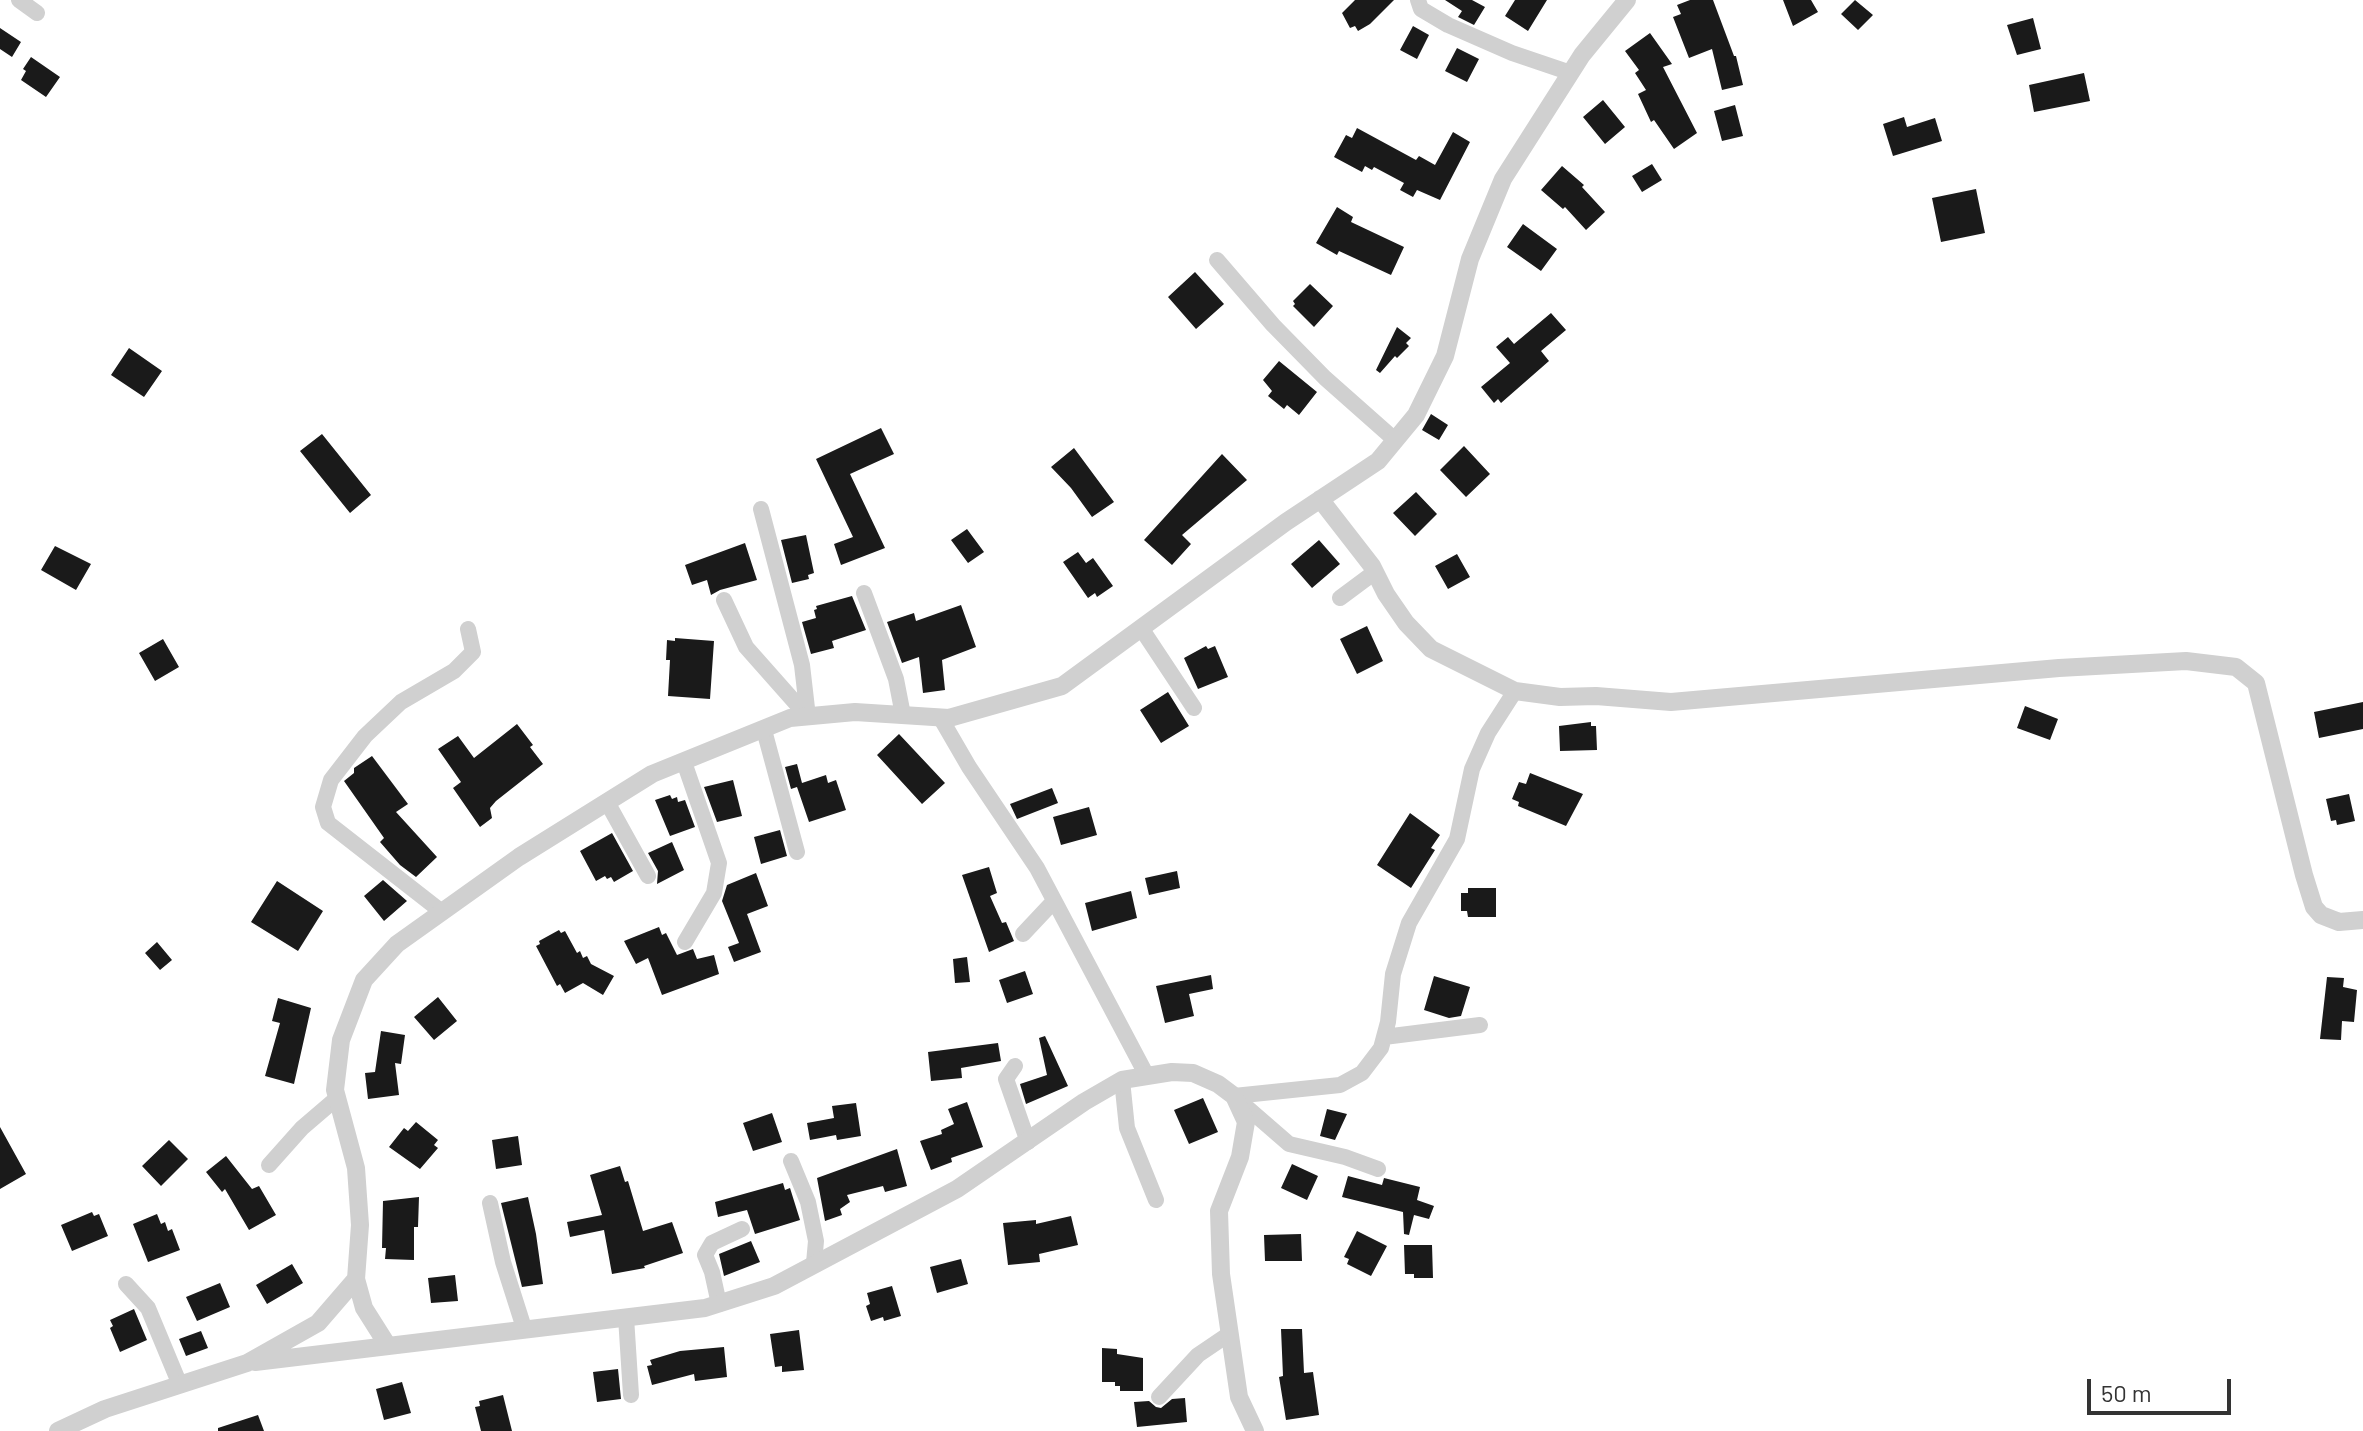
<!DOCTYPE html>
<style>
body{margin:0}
#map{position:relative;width:2363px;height:1431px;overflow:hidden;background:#fff;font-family:Barlow,sans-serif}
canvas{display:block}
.scale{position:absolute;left:2087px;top:1379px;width:144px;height:36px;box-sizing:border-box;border:4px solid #333;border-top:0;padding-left:10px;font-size:24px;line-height:28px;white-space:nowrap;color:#333;-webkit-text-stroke:6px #fff;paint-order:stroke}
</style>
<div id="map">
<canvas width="2363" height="1431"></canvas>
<div class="scale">50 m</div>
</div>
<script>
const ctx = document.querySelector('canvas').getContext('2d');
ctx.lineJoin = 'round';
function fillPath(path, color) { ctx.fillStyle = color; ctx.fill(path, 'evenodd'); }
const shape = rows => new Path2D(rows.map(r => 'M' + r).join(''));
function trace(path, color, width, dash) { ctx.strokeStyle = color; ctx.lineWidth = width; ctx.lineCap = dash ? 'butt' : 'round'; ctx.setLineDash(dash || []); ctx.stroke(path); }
const building = shape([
 [1355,0,1394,0,1370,24,1358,31,1355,26,1350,28,1342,13],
 [1445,0,1472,0,1485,7,1474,25,1458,17,1462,11],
 [1515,0,1547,0,1528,31,1505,16],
 [1690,0,1713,0,1734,56,1736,56,1743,85,1722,90,1712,49,1689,58,1673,17,1681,14,1677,5],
 [1783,0,1811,0,1818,12,1793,26],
 [1855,0,1873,15,1858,30,1841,14],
 [2033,18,2041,49,2017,55,2007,25],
 [1413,26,1429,35,1417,59,1400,50],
 [0,28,21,42,12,57,0,49],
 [1650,33,1672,64,1663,67,1697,133,1674,149,1654,120,1651,122,1638,94,1646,90,1635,73,1639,70,1625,51],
 [1457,48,1479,59,1467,82,1445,71],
 [31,57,60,77,46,97,21,80,26,71,23,69],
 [2084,73,2090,101,2034,112,2029,85],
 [1603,100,1625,127,1605,144,1583,117],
 [1735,105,1743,136,1722,141,1714,111],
 [1904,117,1907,127,1935,118,1942,141,1893,156,1883,124],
 [1357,128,1416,160,1419,156,1435,165,1453,132,1470,142,1440,200,1417,190,1413,197,1400,190,1404,183,1374,167,1372,170,1365,166,1362,172,1334,157,1346,135,1352,138],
 [1652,164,1662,180,1642,192,1632,176],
 [1562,166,1584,185,1582,187,1605,212,1586,230,1565,207,1563,209,1541,190],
 [1976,189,1985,233,1941,242,1932,198],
 [1337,207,1353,217,1351,222,1404,247,1391,275,1339,251,1337,255,1316,243],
 [1523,224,1557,249,1541,271,1507,247],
 [1195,272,1224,304,1196,329,1168,297],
 [1310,284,1333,306,1314,327,1293,306,1295,304,1293,301],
 [1551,313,1566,330,1541,351,1549,361,1501,403,1498,399,1494,403,1481,387,1510,363,1496,347,1508,337,1514,344],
 [1397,327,1411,338,1406,343,1409,346,1397,358,1395,356,1380,373,1376,370],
 [129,348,162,371,144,397,111,375],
 [1279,361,1317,392,1299,415,1287,405,1284,409,1268,396,1272,391,1263,380],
 [1431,414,1448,425,1439,440,1422,430],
 [881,428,894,454,850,474,885,548,841,565,834,544,853,537,816,459],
 [322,434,371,495,350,513,300,451],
 [1464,446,1490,474,1466,497,1440,470],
 [1074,448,1114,502,1092,517,1071,488,1051,467],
 [1222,454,1247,480,1182,535,1191,544,1172,565,1144,540],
 [1416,492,1437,514,1415,536,1393,513],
 [967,529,984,552,968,563,951,540],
 [806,535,814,573,808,575,809,579,792,583,781,540],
 [1319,540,1340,564,1312,588,1291,564],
 [745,543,757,580,720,590,711,595,707,580,692,585,685,565],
 [55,546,91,564,76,590,41,570],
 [1078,552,1086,563,1093,558,1113,586,1097,597,1095,593,1088,598,1063,562],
 [1457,554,1470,577,1448,589,1435,566],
 [852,596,866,630,832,641,834,648,811,654,802,622,816,618,814,610,817,609,816,606],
 [961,605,976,647,942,660,945,690,923,693,919,657,902,663,887,622,914,613,916,621],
 [1367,626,1383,661,1357,674,1340,639],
 [675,638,714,641,710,699,668,696,670,660,666,660,667,640,675,641],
 [163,639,179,667,155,681,139,653],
 [1206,646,1208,649,1215,646,1228,677,1198,689,1184,658],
 [1168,692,1189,726,1161,743,1140,710],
 [2363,702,2363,729,2319,738,2314,712],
 [2025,706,2058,719,2050,740,2017,728],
 [1591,722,1591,726,1596,726,1597,750,1560,751,1559,726],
 [517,724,533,745,530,747,543,764,496,801,490,808,492,818,480,827,453,788,461,782,438,749,458,736,474,758],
 [899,734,945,783,922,804,877,755],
 [372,756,408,804,396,812,437,857,416,877,400,865,380,842,384,838,344,781,354,773,354,768],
 [797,764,802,783,826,775,828,783,836,780,846,810,809,822,797,787,791,789,785,767],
 [1530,773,1583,794,1566,826,1518,806,1519,802,1512,799,1519,782,1526,784],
 [733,780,742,816,717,822,704,787],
 [1052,788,1058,803,1017,819,1010,804],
 [2349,794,2355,821,2337,825,2336,820,2331,821,2326,799],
 [670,795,672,799,677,797,678,802,685,800,695,827,670,836,655,800],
 [1089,807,1097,835,1061,845,1053,817],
 [1410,813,1440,835,1431,848,1435,850,1411,888,1377,865],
 [780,830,787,856,761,864,754,837],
 [612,833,633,871,614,882,611,877,607,879,605,876,596,881,580,851],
 [672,842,684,870,657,884,658,871,648,853],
 [989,867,997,893,990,896,1002,923,1006,922,1014,941,989,952,962,875],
 [1177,871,1180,888,1149,895,1145,878],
 [756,873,768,906,747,914,761,952,734,962,728,947,739,943,722,901,727,885],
 [383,880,407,901,384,921,364,896],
 [277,881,323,911,298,951,251,922],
 [1468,888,1496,888,1496,917,1468,917,1467,911,1461,911,1461,893,1468,893],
 [1131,891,1137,918,1092,931,1085,903],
 [659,927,662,935,666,933,677,955,693,949,697,959,714,955,719,974,662,995,648,958,636,964,624,941],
 [559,930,561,933,565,931,577,953,580,951,583,958,587,956,591,964,614,976,603,995,583,983,565,993,560,984,557,986,536,946,540,944,539,941],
 [157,942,172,960,160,970,145,953],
 [967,957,970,982,955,983,953,959],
 [1025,971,1033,994,1007,1003,999,980],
 [1211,975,1213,989,1189,994,1194,1016,1165,1023,1156,986],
 [1434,976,1470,987,1461,1016,1449,1018,1424,1010],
 [2327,977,2344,978,2343,987,2357,990,2354,1022,2342,1021,2341,1040,2320,1039],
 [438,997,457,1021,434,1040,414,1017],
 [278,998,311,1008,294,1084,265,1076,280,1023,272,1021],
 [381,1031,405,1035,401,1064,395,1063,399,1095,368,1099,365,1073,375,1072],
 [1045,1036,1068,1086,1026,1104,1020,1084,1047,1075,1039,1038],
 [998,1043,1001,1061,961,1068,962,1078,931,1081,928,1052],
 [1203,1098,1218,1132,1189,1144,1174,1110],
 [967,1102,983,1147,951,1158,952,1162,931,1170,920,1141,942,1134,941,1130,954,1124,948,1109],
 [856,1103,861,1136,837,1140,836,1135,810,1140,807,1123,834,1118,832,1106],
 [1327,1109,1347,1114,1335,1140,1320,1136],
 [772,1113,782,1142,753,1151,743,1123],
 [416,1122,438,1140,434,1145,438,1148,420,1169,389,1147,404,1128,408,1131],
 [0,1127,26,1174,0,1189],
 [518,1136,522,1165,496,1169,492,1140],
 [169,1140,188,1159,161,1186,142,1166],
 [897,1149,907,1186,885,1192,883,1186,847,1195,850,1202,840,1209,842,1215,825,1221,817,1178],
 [226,1156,252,1189,259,1186,276,1215,249,1230,225,1189,222,1192,206,1172],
 [1292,1164,1318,1176,1307,1200,1281,1188],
 [620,1166,625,1182,628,1181,643,1231,672,1222,683,1253,644,1266,645,1268,612,1274,604,1230,570,1237,567,1222,602,1215,590,1175],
 [1348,1176,1382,1185,1384,1178,1420,1187,1417,1200,1434,1206,1429,1219,1414,1215,1409,1235,1404,1234,1403,1212,1342,1197],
 [783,1183,785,1190,790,1188,800,1220,755,1234,747,1210,718,1217,715,1202],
 [419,1197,418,1227,414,1227,414,1260,385,1259,386,1248,382,1248,383,1201],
 [528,1197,536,1234,543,1284,522,1287,501,1203],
 [92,1212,94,1216,99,1214,108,1236,72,1251,61,1225],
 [157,1214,161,1224,165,1222,168,1231,172,1229,180,1250,148,1262,133,1224],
 [1071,1216,1078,1245,1039,1254,1040,1262,1008,1265,1003,1223,1036,1220,1036,1224],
 [1357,1231,1387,1246,1371,1276,1347,1264,1349,1259,1344,1257],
 [1301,1234,1302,1261,1265,1261,1264,1235],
 [751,1241,760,1262,724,1276,719,1254],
 [1404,1245,1432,1245,1433,1278,1414,1278,1414,1274,1405,1274],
 [961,1259,968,1284,937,1293,930,1267],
 [292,1264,303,1283,267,1304,256,1285],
 [455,1275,458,1301,431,1303,428,1278],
 [220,1283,230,1307,197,1321,186,1297],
 [892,1286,901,1316,884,1321,883,1317,871,1321,866,1306,870,1304,867,1293],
 [134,1309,147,1340,120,1352,110,1328,113,1326,110,1320],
 [1281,1329,1302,1329,1304,1373,1313,1372,1319,1415,1286,1420,1279,1377,1283,1376],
 [799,1330,804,1370,782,1372,782,1366,775,1367,770,1334],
 [201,1331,208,1348,186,1356,179,1339],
 [724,1347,727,1377,695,1381,694,1374,652,1385,647,1366,652,1365,650,1360,680,1351],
 [1102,1348,1117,1349,1117,1354,1143,1358,1143,1391,1120,1391,1120,1386,1115,1386,1115,1382,1102,1382],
 [618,1369,621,1399,597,1402,593,1372],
 [402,1382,411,1413,384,1420,376,1389],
 [503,1395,512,1431,481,1431,475,1407,480,1406,479,1401],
 [1185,1398,1187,1422,1137,1427,1134,1402,1149,1401,1156,1407,1161,1408,1172,1399],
 [258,1415,264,1431,218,1431,218,1428]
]);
const minor = shape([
 [19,0,37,13],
 [1418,0,1421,9,1448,25,1512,53,1571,73],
 [1217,260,1273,325,1325,378,1395,440],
 [761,509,802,665,808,717],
 [864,593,896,679,903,715],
 [1340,598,1375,572],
 [724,600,746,647,808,717],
 [1141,628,1194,708],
 [940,717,969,767,1037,868,1147,1076],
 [764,730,797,852],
 [684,762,719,863,714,893,685,942],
 [607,802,648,876],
 [442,912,328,823,323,807,331,780,365,736,401,702,454,671,473,652,468,629],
 [1023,934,1054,901],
 [1384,1037,1480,1025],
 [1015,1066,1006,1079,1028,1142],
 [1122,1080,1127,1128,1156,1200],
 [1234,1096,1340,1085,1362,1073,1381,1048,1388,1022,1393,974,1409,923,1457,839,1472,769,1488,733,1515,691],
 [1236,1098,1289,1144,1345,1157,1378,1169],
 [791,1161,808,1202,816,1241,814,1263],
 [269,1165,302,1128,337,1098],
 [490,1203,503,1262,524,1328],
 [126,1284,148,1308,180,1385],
 [719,1304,712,1272,705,1255,712,1243,742,1229],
 [626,1317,631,1395],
 [1159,1397,1198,1355,1229,1334]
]);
const tertiary = shape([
 [1320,499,1372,566,1386,594,1406,623,1431,649,1515,691,1560,697,1596,696,1671,702,2059,668,2186,661,2236,667,2256,683,2304,875,2314,907,2321,915,2339,922,2363,920],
 [356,1279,364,1308,388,1346],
 [255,1362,705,1308,774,1286,957,1189,1084,1102,1122,1080,1172,1072,1193,1073,1218,1084,1234,1096,1246,1122,1240,1157,1219,1211,1221,1274,1239,1397,1255,1431],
 [58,1431,105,1409,247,1363,318,1323,356,1279,360,1225,356,1168,335,1090,341,1040,364,980,397,944,519,857,652,774,790,718,855,712,949,718,1062,686,1286,522,1378,461,1416,415,1445,356,1470,259,1503,179,1582,55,1627,0]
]);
fillPath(building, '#1a1a1a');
trace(minor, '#d0d0d0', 16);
trace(tertiary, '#d0d0d0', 18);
</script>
